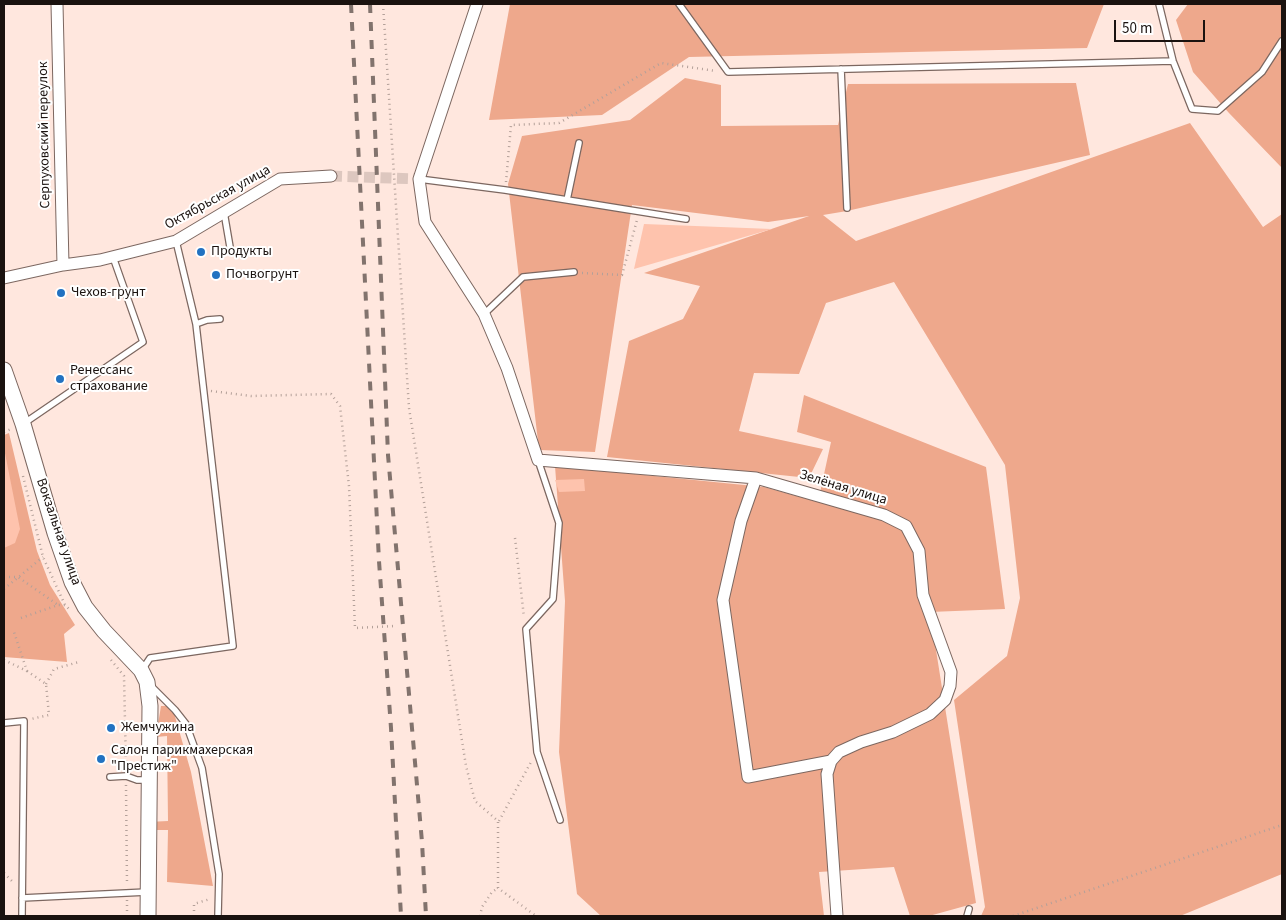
<!DOCTYPE html>
<meta charset="utf-8">
<style>
body{margin:0}
#map{position:relative;width:1286px;height:920px;overflow:hidden;background:#ffe7de;font-family:"Source Sans 3",sans-serif}
canvas{display:block}
.frame{position:absolute;inset:0;border:5px solid #1a120f;pointer-events:none}
.scale{position:absolute;left:1114px;top:20px;width:91px;height:22px;box-sizing:border-box;border:2px solid #1a120f;border-top:0;padding-left:6px;font-size:15px;line-height:18px;white-space:nowrap;color:#1a120f;-webkit-text-stroke:4px #fff;paint-order:stroke}
</style>
<div id="map">
<canvas width="1286" height="920"></canvas>
<div class="frame"></div>
<div class="scale">50 m</div>
</div>
<script>
const ctx = document.querySelector('canvas').getContext('2d');
ctx.lineJoin = 'round';
function fillPath(path, color) { ctx.fillStyle = color; ctx.fill(path, 'evenodd'); }
const shape = rows => new Path2D(rows.map(r => 'M' + r).join(''));
function trace(path, color, width, dash) { ctx.strokeStyle = color; ctx.lineWidth = width; ctx.lineCap = dash ? 'butt' : 'round'; ctx.setLineDash(dash || []); ctx.stroke(path); }
function drawText(font, color, halo, rows, align = 'center') {
  ctx.font = font + ' "Source Sans 3",sans-serif'; ctx.lineWidth = 4; ctx.setLineDash([]); ctx.textBaseline = 'middle'; ctx.strokeStyle = halo; ctx.fillStyle = color; for (const [text, x, y, turn = 0] of rows) {
    ctx.save(); ctx.translate(x, y); ctx.rotate((+turn || 0) * Math.PI / 180); ctx.textAlign = isNaN(turn) ? turn : align; if (halo) ctx.strokeText(text, 0, 0); ctx.fillText(text, 0, 0); ctx.restore();
  }
}
const green = shape([
 [510,4,1104,4,1087,48,689,57,602,115,489,120],
 [1188,4,1282,4,1282,168,1229,113,1193,72,1176,20],
 [685,78,721,85,721,126,838,125,848,84,1076,83,1090,155,847,211,823,215,856,241,1190,123,1263,227,1282,214,1282,874,1180,916,981,916,985,907,954,700,1007,656,1020,598,1005,465,894,282,826,303,799,374,754,373,739,431,823,449,809,478,607,457,629,341,683,319,700,286,644,273,809,216,768,222,632,205,595,452,539,450,508,184,522,136,630,120],
 [804,395,986,467,1005,609,930,612,976,903,929,916,910,916,894,867,819,872,824,916,601,916,577,894,559,752,565,601,555,466,764,487,818,502,831,442,797,432],
 [9,433,37,551,50,585,75,625,64,634,67,662,4,657,4,435],
 [161,706,169,706,174,713,191,772,213,886,167,882,168,830,148,830,148,822,168,821,167,736,156,737]
]);
const water = shape([
 [644,224,772,229,634,269],
 [4,448,20,529,15,543,4,548],
 [584,479,585,491,559,492,555,480]
]);
const minorTunnel = shape([
 [331,176,419,179]
]);
const path = shape([
 [383,4,409,408,466,766,475,801,498,821,498,888,536,916],
 [506,182,511,125,559,123,661,63,716,71],
 [582,273,622,275,637,220],
 [211,391,251,396,331,394,340,406,349,486,355,628,395,626],
 [4,432,11,429],
 [23,476,43,557,65,605,71,611],
 [515,538,524,617],
 [4,577,18,577,58,605],
 [4,589,43,557],
 [21,618,58,605,65,605],
 [4,660,27,671,14,632],
 [111,660,124,676,126,767],
 [27,671,46,684,49,715,31,719],
 [46,684,54,669,79,662],
 [126,785,127,885],
 [499,821,531,762],
 [4,873,14,883],
 [127,900,127,916],
 [194,916,194,904,210,899],
 [480,916,482,907,492,892,498,888],
 [1013,916,1282,825]
]);
const service = shape([
 [679,4,728,72,1173,61],
 [1159,4,1173,61,1192,109,1218,111,1262,72,1282,41],
 [841,69,847,208],
 [419,179,505,190,686,219],
 [567,200,579,143],
 [224,212,230,247],
 [484,314,523,277,574,272],
 [196,324,207,320,220,319],
 [23,424,143,342,113,257],
 [538,460,559,523,553,599,526,629,537,752,560,820],
 [142,670,150,658,233,646,196,324,176,241],
 [151,686,175,710,186,724,202,768,219,874,218,916],
 [4,723,24,721,22,916],
 [110,777,126,776,137,780,149,780],
 [22,898,147,892],
 [967,916,969,909]
]);
const minor = shape([
 [57,4,63,265],
 [477,4,419,179,425,222,484,314,507,368,538,460,756,478,884,515,906,526,919,551,923,595,951,672,950,686,945,700,930,714,893,732,861,742,839,752,831,761,827,774,837,916],
 [4,278,63,265,100,260,176,241,280,179,331,176],
 [756,478,741,521,723,600,748,777,831,761]
]);
const tertiary = shape([
 [4,370,23,424,55,533,72,582,85,607,104,631,141,670,147,682,150,706,148,916]
]);
const rail = shape([
 [351,4,379,561,391,728,401,916],
 [370,4,388,455,422,842,426,916]
]);
const markers = [
 [201,252,5,"#2272c1"],
 [216,275,5,"#2272c1"],
 [61,293,5,"#2272c1"],
 [60,379,5,"#2272c1"],
 [111,728,5,"#2272c1"],
 [101,759,5,"#2272c1"]
];
const streetNames = [
 ["Серпуховский переулок",45,135,-91],
 ["Октябрьская улица",218,198,-29],
 ["Зелёная улица",843,488,17],
 ["Вокзальная улица",58,532,71]
];
const poiNames = [
 ["Продукты",211,252],
 ["Почвогрунт",226,275],
 ["Чехов-грунт",71,293],
 ["Ренессанс",70,371],
 ["страхование",70,387],
 ["Жемчужина",121,728],
 ["Салон парикмахерская",111,751],
 ["\"Престиж\"",111,767]
];
fillPath(green, '#eea88c');
fillPath(water, '#fec3ad');
trace(minorTunnel, '#ddc7bf', 11, [11, 5.5]);
trace(service, '#7c6760', 8);
trace(minor, '#7c6760', 13);
trace(tertiary, '#7c6760', 17);
trace(path, '#b3a099', 2.5, [1, 4]);
trace(service, '#fff', 5.5);
trace(minor, '#fff', 11);
trace(tertiary, '#fff', 15);
trace(rail, '#82736d', 4, [9, 9]);
for (const [x, y, r, color] of markers) { const dot = new Path2D(); dot.arc(x, y, r, 0, 2 * Math.PI); ctx.fillStyle = color; ctx.fill(dot); trace(dot, '#fff', 2); }
drawText('14px', '#1a120f', '#fff', streetNames);
drawText('14px', '#1a120f', '#fff', poiNames, 'left');
</script>
